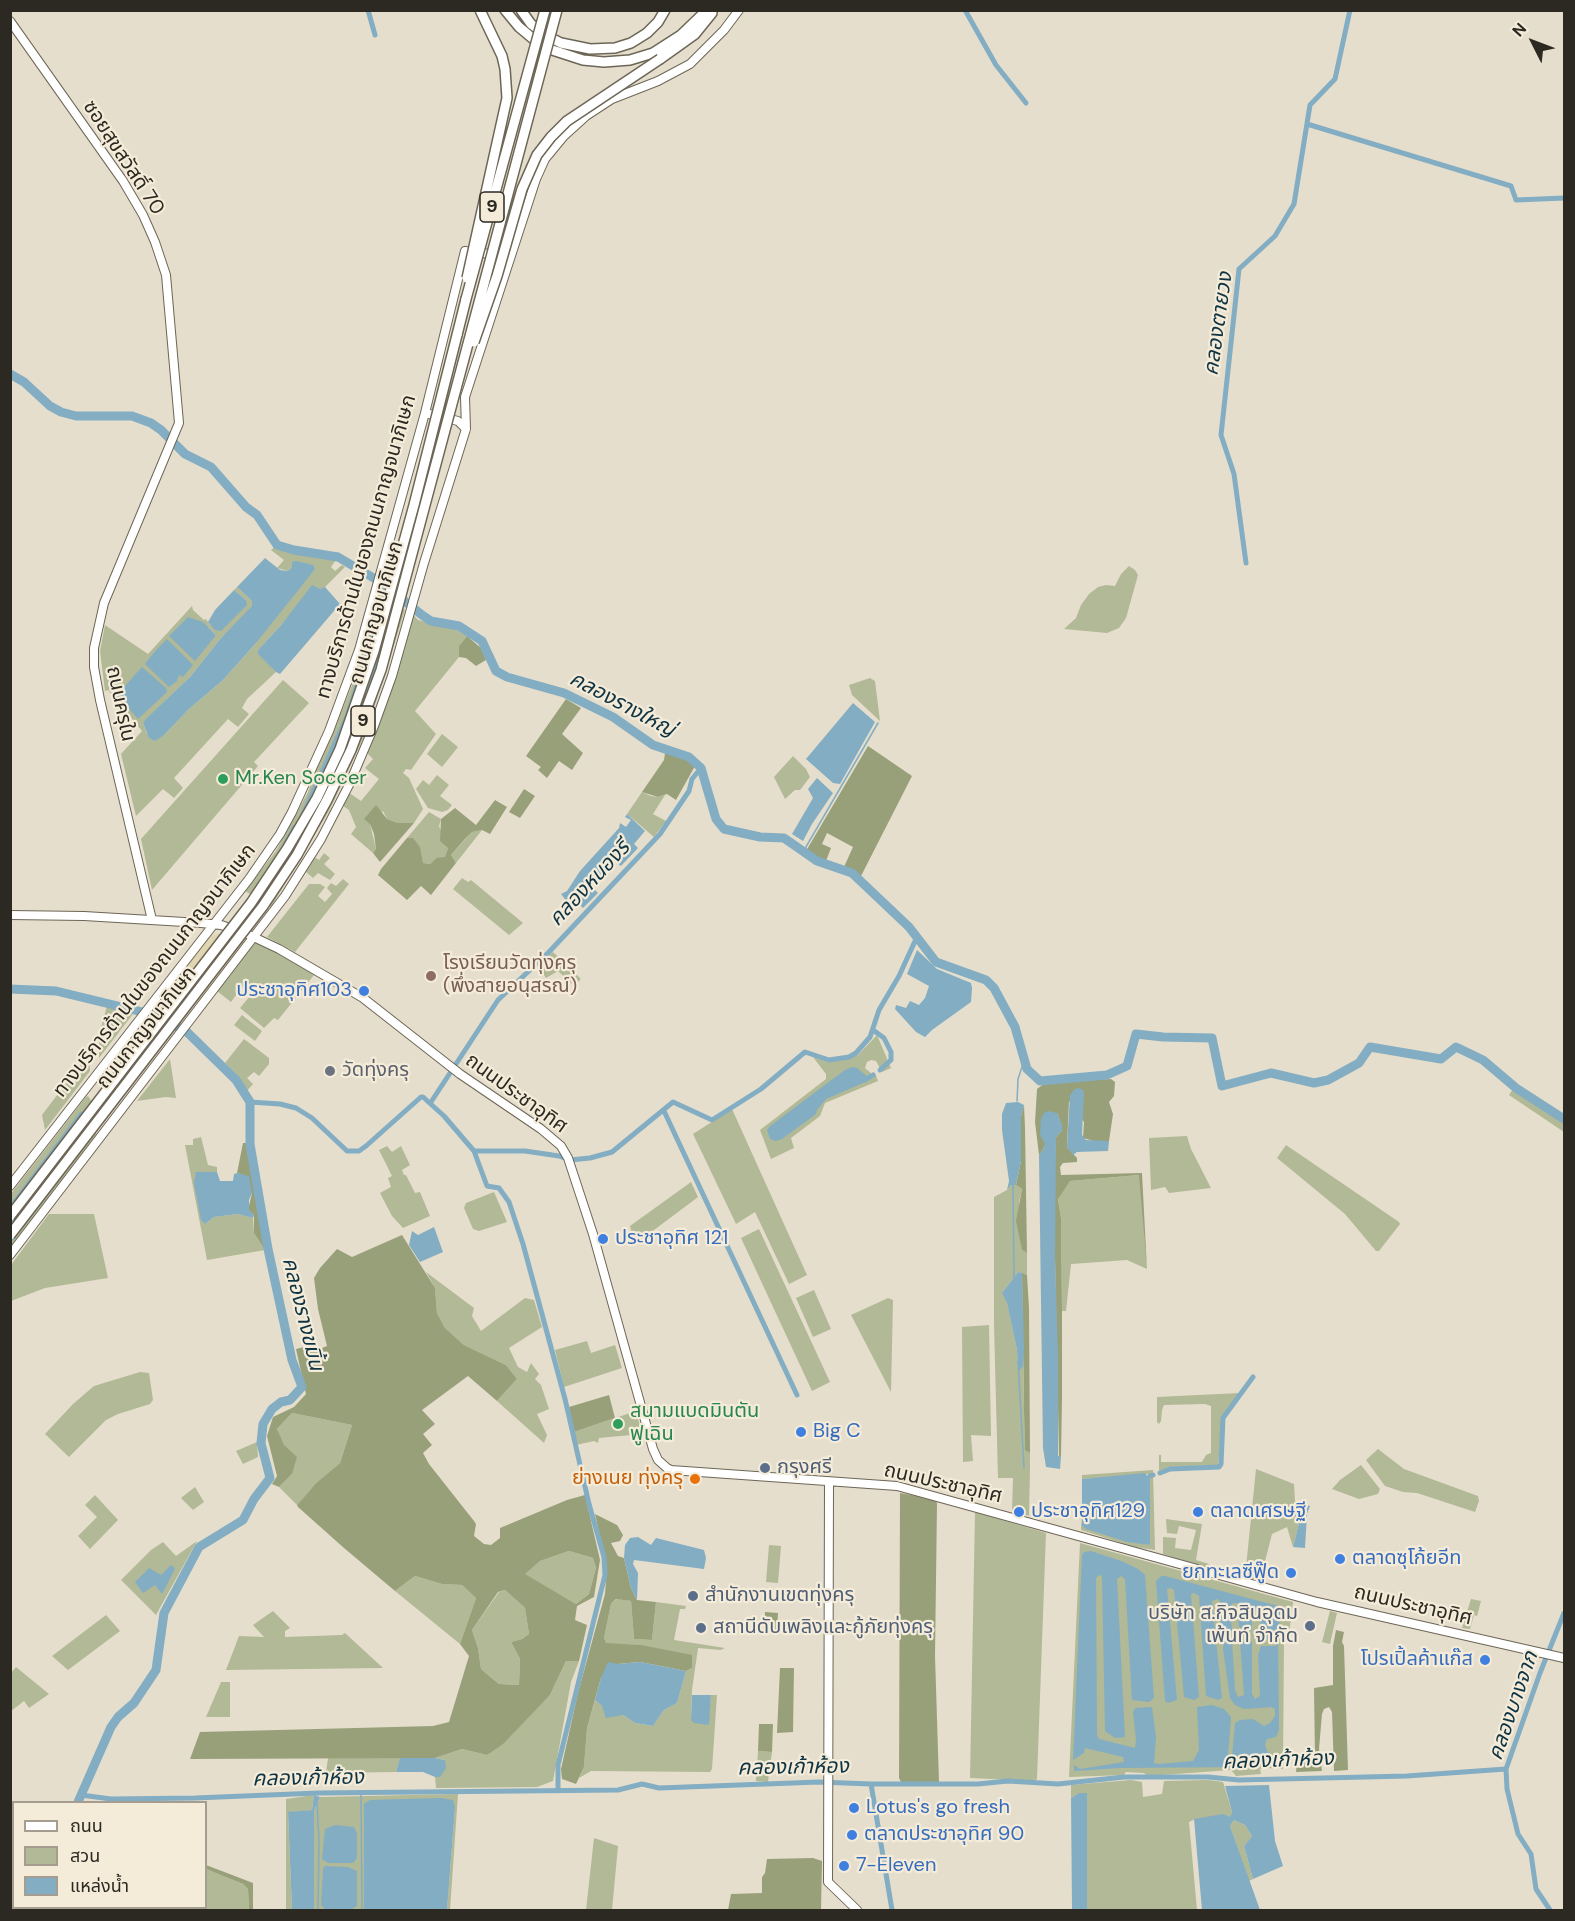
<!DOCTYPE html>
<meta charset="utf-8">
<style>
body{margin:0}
#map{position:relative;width:1575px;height:1921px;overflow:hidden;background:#e6decc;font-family:"DM Sans","Noto Sans Thai",sans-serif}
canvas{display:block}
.frame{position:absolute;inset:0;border:12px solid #2c2922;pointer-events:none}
.legend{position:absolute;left:12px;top:1801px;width:195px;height:108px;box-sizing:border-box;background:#f4ebd9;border:2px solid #a49d90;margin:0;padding:8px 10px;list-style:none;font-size:18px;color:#2c2922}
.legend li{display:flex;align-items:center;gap:12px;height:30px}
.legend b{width:30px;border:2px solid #a49d90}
.north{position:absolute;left:1503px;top:12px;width:60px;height:60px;-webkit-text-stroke:4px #f4ebd9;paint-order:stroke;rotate:312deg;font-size:16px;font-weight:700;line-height:24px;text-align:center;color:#2c2922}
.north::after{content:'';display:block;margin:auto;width:21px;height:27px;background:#2c2922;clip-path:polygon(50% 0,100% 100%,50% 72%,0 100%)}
</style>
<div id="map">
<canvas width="1575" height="1921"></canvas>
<div class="frame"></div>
<ul class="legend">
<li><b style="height:8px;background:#fff"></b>ถนน</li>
<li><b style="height:16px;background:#b1b996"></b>สวน</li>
<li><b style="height:16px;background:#83adc2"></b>แหล่งน้ำ</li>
</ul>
<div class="north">N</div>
</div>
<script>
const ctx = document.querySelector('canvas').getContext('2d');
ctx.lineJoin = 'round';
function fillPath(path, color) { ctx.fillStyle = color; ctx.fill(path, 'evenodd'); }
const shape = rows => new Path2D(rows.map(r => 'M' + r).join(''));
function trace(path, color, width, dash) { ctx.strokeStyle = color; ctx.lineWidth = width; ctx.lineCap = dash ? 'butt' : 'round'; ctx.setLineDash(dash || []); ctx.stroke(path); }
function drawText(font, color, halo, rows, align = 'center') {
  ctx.font = font + ' "DM Sans","Noto Sans Thai",sans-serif'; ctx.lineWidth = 4.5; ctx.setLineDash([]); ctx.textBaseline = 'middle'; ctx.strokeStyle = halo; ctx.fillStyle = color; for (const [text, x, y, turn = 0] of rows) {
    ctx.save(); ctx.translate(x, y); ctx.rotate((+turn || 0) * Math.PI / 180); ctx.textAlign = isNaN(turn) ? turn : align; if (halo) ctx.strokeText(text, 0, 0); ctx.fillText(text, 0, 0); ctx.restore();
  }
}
const green = shape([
 [276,546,336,560,331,567,335,571,342,565,345,567,325,587,321,589,282,624,258,650,276,672,247,699,242,708,249,714,238,727,228,719,174,778,183,788,174,798,163,789,136,816,121,754,142,731,108,690,105,691,100,651,105,625,148,654,192,606,193,610,204,620,206,619,210,625,246,600,234,590,237,587,252,601,252,606,247,613,221,638,190,677,143,723,147,734,164,735,189,709,223,680,256,643,292,567,288,571,277,568,284,560,271,550],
 [208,627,216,635,178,644,170,636],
 [1129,566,1135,570,1138,575,1126,618,1119,628,1107,633,1064,629,1076,618,1081,605,1089,594,1098,587,1106,585,1115,586,1121,574],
 [382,590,405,610,367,730,329,811,271,907,245,891,276,851,308,792,317,766,334,731,360,665,373,614],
 [413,614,418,620,455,629,467,636,459,646,459,657,415,711,436,734,411,770,406,769,403,773,409,778,423,809,414,823,398,823,387,819,383,811,370,824,376,849,373,853,351,834,356,827,349,810,340,804,348,792,361,801,379,779,365,768,373,759,367,753,386,705],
 [870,678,875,681,880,721,852,695,849,685],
 [283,680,309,703,254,762,258,766,152,890,141,839],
 [442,734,458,747,442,767,427,754],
 [793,756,806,769,810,777,800,790,795,790,785,799,774,777],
 [437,775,449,785,440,796,452,805,448,810,442,812,428,808,416,789,423,780,429,785],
 [642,792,651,796,658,797,665,795,653,814,666,821,654,837,627,814],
 [429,812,441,819,439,826,448,848,445,858,436,858,430,864,423,863,413,838,407,838],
 [482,830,456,863,451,855,472,832],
 [324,853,330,858,324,864,335,874,330,880,318,873,313,878,305,871,313,856,319,860],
 [462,878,468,882,471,880,523,923,509,935,453,889],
 [343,879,349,884,295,952,267,937,309,884,320,884,325,887,318,896,325,902,332,894,327,888,331,883,336,886],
 [257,940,314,975,278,1020,274,1018,264,1028,240,1008,250,996,250,991,242,987,231,1002,217,991],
 [553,952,581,979,574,986,558,971,546,978,538,966],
 [107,1006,133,1014,99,1058,99,1035],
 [242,1015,262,1031,255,1041,234,1025],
 [877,1035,891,1068,882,1072,876,1061,871,1060,867,1062,865,1068,872,1074,875,1073,878,1081,825,1103,820,1116,791,1138,794,1148,771,1159,760,1130,826,1079,826,1074,813,1057,828,1062,843,1060,858,1055],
 [244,1039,269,1058,269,1064,259,1076,254,1072,247,1078,253,1084,247,1091,235,1073,225,1063],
 [89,1053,90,1071,45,1130,42,1115],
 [170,1059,176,1098,166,1097,137,1101],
 [1513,1089,1564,1123,1564,1132,1509,1095],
 [88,1096,92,1102,96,1135,11,1247,10,1195,86,1097],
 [732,1109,807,1275,789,1284,755,1212,736,1224,693,1134],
 [1187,1136,1191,1149,1211,1188,1169,1193,1165,1187,1151,1190,1149,1138],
 [201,1137,208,1165,217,1167,217,1172,196,1172,205,1224,214,1217,238,1214,253,1218,254,1233,265,1250,207,1260,185,1145,193,1145,193,1139],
 [1286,1145,1399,1222,1400,1224,1379,1251,1376,1251,1345,1214,1277,1158],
 [387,1146,392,1152,401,1146,410,1165,402,1170,404,1175,406,1175,415,1193,420,1192,430,1216,403,1228,392,1216,380,1193,391,1187,388,1178,392,1176,379,1150],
 [1140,1175,1147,1269,1127,1260,1071,1264,1066,1311,1062,1311,1061,1218,1058,1199,1059,1195,1070,1181],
 [691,1182,698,1197,638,1242,634,1241,630,1226],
 [1011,1185,1016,1185,1022,1189,1019,1202,1020,1237,1022,1250,1027,1253,1027,1275,1018,1272,1002,1293,1007,1302,1017,1350,1018,1370,1023,1367,1025,1449,1030,1453,1030,1469,1029,1516,1012,1510,1013,1478,998,1478,994,1325,994,1197,1007,1190],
 [494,1192,507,1222,479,1231,473,1229,464,1208,466,1203],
 [49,1214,94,1214,108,1278,45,1288,11,1301,11,1265],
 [759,1229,830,1382,812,1391,741,1238],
 [426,1272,474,1308,472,1316,481,1331,525,1298,534,1300,542,1327,509,1348,518,1367,527,1372,531,1363,539,1374,535,1379,541,1385,549,1409,537,1414,547,1435,544,1443,497,1401,517,1379,506,1365,464,1345,445,1328,437,1313,435,1288],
 [814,1290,831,1329,813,1337,796,1298],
 [888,1298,893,1300,891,1392,851,1315],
 [989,1325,991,1436,971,1435,973,1461,963,1462,962,1327],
 [587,1341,591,1353,615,1345,622,1368,564,1387,555,1350],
 [140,1372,149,1373,153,1400,150,1404,118,1414,106,1420,69,1457,45,1434,73,1404,94,1386],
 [1240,1393,1223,1417,1218,1465,1169,1467,1159,1471,1159,1455,1161,1455,1161,1462,1202,1462,1206,1455,1211,1453,1211,1406,1205,1404,1164,1405,1162,1410,1161,1421,1159,1424,1157,1422,1157,1397],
 [636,1411,642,1434,599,1438,598,1443,594,1441,576,1445,574,1432],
 [292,1413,352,1425,340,1463,316,1483,297,1505,279,1487,292,1474,277,1429],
 [257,1442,258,1457,243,1464,236,1451],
 [1378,1449,1404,1469,1478,1496,1479,1501,1475,1512,1417,1493,1403,1492,1385,1486,1366,1460],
 [1361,1465,1380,1489,1378,1494,1359,1499,1332,1489,1340,1480],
 [1256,1469,1294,1484,1295,1501,1304,1504,1293,1547,1287,1527,1272,1534,1260,1581,1245,1577],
 [1153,1470,1155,1550,1135,1547,1081,1530,1081,1518,1082,1526,1150,1545,1150,1479,1148,1474,1082,1479,1082,1475],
 [195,1487,204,1502,193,1510,181,1498],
 [95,1495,118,1520,90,1549,78,1536,97,1517,85,1505],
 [975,1512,1046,1533,1037,1779,1035,1781,970,1778],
 [1166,1519,1202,1524,1196,1560,1209,1564,1208,1568,1163,1554,1163,1537,1176,1538,1175,1548,1191,1550,1196,1530,1179,1526,1177,1534,1167,1533],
 [197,1541,156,1615,121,1580,151,1550,163,1542,176,1556],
 [1080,1543,1293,1602,1289,1634,1284,1636,1283,1769,1267,1768,1260,1769,1261,1774,1236,1776,1231,1770,1148,1776,1144,1773,1126,1772,1124,1775,1069,1777],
 [769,1545,781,1546,778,1583,766,1582],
 [569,1551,593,1558,596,1568,589,1594,576,1604,524,1574,540,1561],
 [415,1576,442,1584,462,1585,476,1598,460,1644,395,1591],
 [505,1590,525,1608,529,1634,522,1639,511,1642,520,1659,519,1685,499,1684,481,1669,478,1648,472,1630,499,1592],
 [617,1599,631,1601,634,1639,652,1640,656,1602,686,1606,685,1609,680,1609,674,1640,725,1648,721,1650,698,1648,692,1690,691,1719,708,1725,711,1695,717,1695,712,1769,710,1772,591,1771,579,1778,584,1767,587,1728,595,1700,602,1706,623,1715,635,1723,653,1726,664,1710,677,1703,686,1671,692,1668,665,1650,642,1645,606,1644,604,1638,611,1604],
 [1471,1599,1481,1601,1477,1616,1474,1615,1470,1629,1462,1628],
 [273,1611,290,1628,285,1631,285,1637,342,1635,345,1633,383,1668,226,1670,239,1636,264,1637,253,1625],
 [1330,1611,1337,1613,1330,1644,1322,1642],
 [106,1615,120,1631,68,1670,52,1656],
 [566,1661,579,1661,571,1682,553,1781,537,1787,436,1788,435,1777,440,1776,445,1760,435,1758,462,1749,487,1755,550,1695],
 [16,1667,49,1694,29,1708,24,1701,11,1711,11,1673],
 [221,1682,230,1682,230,1717,206,1717],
 [758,1751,772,1752,768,1782,756,1781],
 [328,1758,400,1758,396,1772,326,1773],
 [1131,1780,1142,1782,1143,1797,1162,1794,1164,1781,1208,1780,1223,1782,1232,1812,1230,1818,1195,1819,1189,1822,1197,1910,1087,1910,1087,1794,1079,1793,1071,1798,1071,1785],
 [458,1794,450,1910,447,1910,455,1808,364,1804,364,1910,314,1910,314,1811,320,1797],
 [314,1795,312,1810,288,1813,292,1910,286,1910,286,1799],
 [1234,1820,1245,1825,1252,1836,1244,1846,1253,1879,1249,1881,1230,1826],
 [594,1838,618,1846,612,1910,586,1910],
 [206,1869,243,1884,248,1889,249,1910,163,1910,164,1908,206,1908]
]);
const forest = shape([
 [467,636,481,648,486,660,476,666,466,658,459,657,459,646],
 [566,699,581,708,562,734,583,753,572,770,559,761,547,778,538,770,541,767,526,756],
 [868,746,912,776,860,878,844,867,853,847,827,833,822,844,831,848,826,861,815,858,806,851],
 [665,753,672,753,686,759,695,766,676,800,667,794,658,797,642,792,664,760],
 [524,789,535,796,520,818,509,812],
 [495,800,507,807,490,834,482,830,472,832,465,839,451,855,456,863,431,895,421,886,407,900,378,875,381,869,407,838,413,838,420,847,423,863,430,864,436,858,445,857,448,848,440,841,441,819,455,808,476,825],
 [376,805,387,819,398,823,414,823,380,862,373,853,376,849,374,834,370,824,364,819],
 [1111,1079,1115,1082,1114,1096,1109,1102,1113,1114,1109,1141,1094,1141,1083,1138,1084,1122,1069,1101,1067,1147,1077,1158,1077,1162,1063,1163,1060,1167,1061,1175,1142,1173,1147,1269,1139,1175,1070,1181,1058,1199,1061,1218,1062,1311,1062,1399,1061,1456,1059,1457,1055,1259,1055,1164,1056,1137,1062,1130,1062,1126,1057,1113,1043,1150,1039,1155,1035,1122,1037,1089,1045,1083],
 [1024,1105,1025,1128,1027,1253,1022,1250,1016,1221,1022,1189,1016,1185,1021,1161,1021,1116],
 [243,1143,247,1143,250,1151,264,1228,265,1250,254,1233,254,1215,248,1210,252,1193,243,1175,237,1173],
 [402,1235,435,1288,437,1313,445,1328,464,1345,506,1365,517,1379,497,1401,468,1376,422,1410,435,1424,423,1434,432,1445,423,1453,429,1464,474,1521,476,1524,474,1536,484,1544,491,1545,500,1538,500,1528,567,1500,585,1495,600,1560,594,1597,577,1606,575,1620,587,1625,579,1661,566,1661,550,1695,503,1744,487,1755,462,1749,435,1758,190,1759,200,1732,433,1726,449,1722,469,1656,460,1644,476,1598,462,1585,442,1584,415,1576,395,1591,344,1548,298,1507,297,1505,316,1483,340,1463,352,1425,292,1413,277,1429,284,1445,297,1457,292,1474,279,1487,272,1484,277,1476,267,1436,273,1417,294,1407,306,1394,296,1349,304,1347,312,1352,327,1346,318,1309,314,1278,320,1268,337,1249,352,1257],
 [569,1551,593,1558,596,1568,589,1594,576,1604,525,1574,540,1561],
 [505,1590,525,1608,529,1634,522,1639,511,1642,520,1659,519,1685,499,1684,481,1669,478,1648,472,1630,498,1592],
 [1022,1273,1027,1275,1029,1308,1030,1453,1025,1450,1024,1411],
 [609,1395,615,1418,574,1432,569,1407],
 [900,1493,933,1499,937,1503,935,1656,939,1782,901,1782,899,1778],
 [595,1514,617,1525,623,1535,620,1541,611,1543,618,1556,624,1558,631,1588,637,1600,656,1602,652,1640,634,1639,631,1601,616,1599,611,1604,604,1638,606,1643,642,1645,692,1655,692,1668,686,1671,640,1662,618,1664,601,1678,587,1728,584,1767,576,1784,562,1779,561,1769,578,1693,605,1594,607,1567],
 [765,1612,778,1613,777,1631,764,1630],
 [1336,1630,1344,1632,1342,1642,1344,1646,1348,1770,1334,1771,1332,1712,1329,1707,1324,1709,1322,1714,1319,1749,1322,1771,1296,1772,1297,1761,1315,1759,1314,1688,1333,1685,1333,1646],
 [780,1668,794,1668,793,1732,777,1733],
 [759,1724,773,1724,772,1752,758,1751],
 [813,1858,822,1861,821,1910,728,1910,731,1894,762,1893,762,1877,765,1873,767,1859],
 [206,1865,253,1883,253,1910,249,1910,248,1889,243,1884,206,1869]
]);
const sand = shape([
 [218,934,242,939,246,942,197,1003,172,992,175,981,210,935],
 [163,1000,192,1010,191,1013,182,1025,151,1010,157,1002]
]);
const water = shape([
 [265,558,280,570,288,571,292,567,292,562,296,561,313,565,315,569,256,643,223,680,189,709,164,735,155,741,149,738,143,723,146,719,190,677,221,638,252,606,252,601,237,587],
 [312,585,320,589,325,587,340,604,280,674,276,672,258,654,258,650,282,624],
 [234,590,246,600,247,605,221,631,215,630,208,622,215,610],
 [384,597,393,602,401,609,401,616,364,732,317,828,307,823,300,815,345,715,374,624,378,605],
 [188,617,203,622,216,635,195,661,169,636],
 [167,639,193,665,183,677,179,675,177,681,169,687,145,664,156,650],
 [142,667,166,688,167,692,138,719,117,695],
 [853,703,875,722,840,784,833,783,806,759],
 [817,778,833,793,812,824,803,841,792,834,813,798,808,789],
 [627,814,645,831,634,844,638,848,621,866,610,858,603,865,607,870,591,886,598,893,583,908,577,902,571,907,561,894,567,891,580,871,619,828,620,823,626,827,631,820,625,817],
 [297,824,312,834,270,902,260,900,252,894,256,885,279,851,293,825],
 [917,950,937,969,971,983,972,988,971,1002,932,1030,925,1037,916,1032,895,1009,896,1005,906,1008,910,1001,919,1005,925,998,929,986,907,974],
 [852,1067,857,1068,869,1078,874,1076,863,1083,826,1099,817,1110,816,1114,782,1139,775,1141,770,1139,767,1130,770,1126,845,1070],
 [1079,1088,1083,1090,1084,1093,1082,1135,1086,1140,1109,1141,1108,1151,1077,1152,1073,1155,1067,1147,1070,1095,1075,1089],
 [1018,1102,1024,1105,1021,1116,1021,1161,1016,1185,1011,1185,1007,1190,1009,1181,1002,1130,1002,1114,1006,1103],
 [84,1111,91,1123,93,1135,11,1243,11,1203,80,1112],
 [1048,1111,1057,1113,1062,1125,1062,1130,1056,1137,1055,1259,1058,1356,1058,1456,1061,1456,1060,1469,1046,1467,1043,1448,1039,1155,1043,1150,1045,1144,1040,1135,1041,1119,1044,1113],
 [196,1172,217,1172,220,1181,233,1181,234,1174,237,1173,249,1176,252,1193,249,1200,249,1210,254,1215,253,1218,238,1214,214,1217,205,1224,201,1220,194,1183],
 [434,1227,443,1252,420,1262,409,1245,412,1231,418,1235],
 [1018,1272,1022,1273,1024,1349,1023,1367,1018,1371,1017,1350,1007,1303,1002,1293],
 [1145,1473,1150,1479,1150,1545,1127,1542,1086,1529,1082,1526,1082,1479],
 [1304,1504,1310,1506,1307,1514,1305,1548,1293,1547],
 [638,1537,651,1545,656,1538,704,1550,706,1558,704,1569,634,1560,633,1564,638,1573,637,1600,631,1588,624,1558,625,1545,630,1538],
 [1091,1551,1124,1562,1138,1569,1145,1575,1154,1698,1149,1702,1132,1700,1125,1579,1121,1576,1117,1579,1125,1737,1115,1738,1105,1731,1102,1576,1099,1575,1096,1578,1097,1735,1099,1739,1135,1748,1136,1739,1133,1712,1135,1708,1152,1707,1156,1737,1154,1763,1159,1764,1193,1761,1199,1750,1197,1707,1212,1705,1224,1709,1231,1717,1228,1756,1232,1757,1235,1723,1240,1720,1253,1719,1264,1726,1270,1723,1275,1716,1275,1709,1272,1707,1244,1709,1235,1705,1230,1698,1223,1649,1224,1640,1232,1640,1235,1690,1238,1697,1244,1695,1240,1642,1246,1640,1252,1642,1252,1694,1255,1699,1260,1696,1258,1655,1261,1646,1276,1646,1275,1641,1272,1639,1258,1639,1262,1612,1257,1609,1252,1612,1252,1629,1249,1632,1239,1627,1237,1603,1233,1603,1230,1607,1232,1631,1225,1633,1221,1631,1220,1601,1217,1599,1212,1601,1222,1698,1218,1700,1206,1696,1199,1596,1194,1593,1191,1594,1199,1697,1194,1700,1184,1697,1174,1590,1171,1588,1167,1589,1177,1700,1168,1703,1165,1701,1156,1581,1161,1576,1165,1576,1278,1606,1281,1609,1278,1633,1279,1730,1276,1737,1267,1739,1265,1745,1267,1751,1272,1755,1271,1761,1245,1767,1120,1768,1074,1771,1074,1765,1080,1769,1124,1762,1123,1757,1085,1748,1084,1753,1073,1760,1082,1555,1084,1552],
 [171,1565,175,1568,174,1571,162,1594,155,1585,143,1593,135,1582,149,1568,161,1575],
 [608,1662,618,1664,640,1662,686,1671,677,1703,664,1710,653,1726,635,1723,623,1715,606,1718,602,1706,595,1700,601,1678],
 [692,1695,711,1695,709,1725,694,1723,691,1720],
 [400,1758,435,1758,445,1760,446,1768,440,1777,435,1777,423,1772,396,1772],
 [1269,1785,1275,1841,1283,1866,1253,1879,1244,1846,1252,1836,1245,1825,1234,1820,1230,1826,1260,1910,1202,1910,1194,1819,1223,1814,1230,1817,1232,1812,1225,1786],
 [1079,1793,1087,1793,1087,1910,1072,1910,1071,1798],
 [314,1795,320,1797,314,1811,314,1910,292,1910,288,1812,312,1810],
 [441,1798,453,1800,455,1808,447,1910,364,1910,364,1804,370,1800],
 [335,1825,354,1827,357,1834,357,1858,353,1863,328,1863,322,1859,325,1829],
 [325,1866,348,1867,357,1871,357,1906,350,1910,326,1910,321,1905,323,1869]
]);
const stream = shape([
 [803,852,878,723],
 [1017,1101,1018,1079,1024,1061],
 [1013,1184,1014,1278],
 [1018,1361,1024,1468],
 [361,1793,362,1910],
 [317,1803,319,1840,318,1910]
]);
const canal = shape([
 [368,10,375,35],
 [965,10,996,65,1026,103],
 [1307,124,1511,186,1516,200,1564,198],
 [1246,563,1234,474,1221,435,1239,269,1275,236,1294,204,1310,105,1335,79,1350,10],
 [873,1030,884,1038,891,1052,891,1060,880,1070],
 [865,1080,873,1075],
 [250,1102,280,1104,296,1108,312,1118,347,1151,359,1151,366,1146,421,1097,423,1097,444,1116,474,1151,487,1186,499,1188,509,1202,523,1244,565,1399,589,1504,604,1557,605,1575,558,1765,558,1791],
 [431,1102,498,1000,548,953,660,834,689,791,692,779,701,768],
 [664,1111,797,1395],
 [474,1151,525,1151,559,1156,570,1160,590,1158,612,1152,673,1102,712,1120,761,1089,805,1052,829,1060,849,1057,856,1053,870,1037,879,1010,899,976,916,939],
 [1160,1473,1170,1469,1219,1467,1221,1464,1223,1418,1253,1377],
 [1150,1476,1153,1475],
 [871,1784,892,1910],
 [81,1795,111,1799,195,1798,318,1793,618,1790,642,1784,659,1788,819,1782,871,1784,978,1784,1008,1781,1058,1784,1124,1777,1208,1777,1239,1780,1407,1776,1506,1769],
 [1550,1910,1536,1889,1531,1854,1518,1834,1507,1789,1506,1769,1540,1673,1564,1613]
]);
const river = shape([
 [10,374,24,382,50,406,61,412,76,416,132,416,151,423,161,430,185,454,211,467,246,507,257,515,277,545,294,550,338,557,382,583,422,615,431,621,459,626,482,641,496,671,507,677,564,693,613,717,653,745,689,757,701,768,716,819,724,829,760,837,784,838,817,861,852,873,909,927,936,962,986,980,994,988,1015,1027,1027,1069,1040,1081,1107,1075,1127,1066,1136,1034,1163,1037,1212,1038,1222,1086,1271,1073,1314,1083,1328,1080,1359,1063,1370,1047,1441,1059,1456,1047,1483,1060,1516,1088,1564,1119],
 [10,989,56,991,155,1015,187,1032,236,1080,250,1102,250,1144,268,1249,292,1360,302,1387,290,1400,281,1402,272,1409,263,1424,261,1443,270,1478,254,1499,243,1520,199,1547,164,1613,156,1670,134,1703,118,1717,111,1727,78,1802],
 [24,1910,25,1908]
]);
const secondary = shape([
 [10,21,123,181,143,215,155,242,166,275,179,423,104,603,94,648,94,667,100,700,152,920],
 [425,413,458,421,466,429],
 [10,915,84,916,201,923,221,925,245,933,279,949,363,998,460,1074,541,1129,561,1146,568,1158,593,1234,653,1449,658,1460,667,1468,671,1470,897,1486,1317,1602,1564,1658],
 [10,1186,249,879,280,834,292,812,329,731,359,650,425,413,465,251,507,256],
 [10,1255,285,896,321,839,349,785,374,726,392,676,424,563,466,429,465,397,536,179,545,159,564,136,586,116,612,99,658,81,690,64,724,30,739,10],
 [829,1482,828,1882,857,1910]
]);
const highway = shape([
 [505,10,519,27,543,47,583,60,604,62,630,60,653,53,681,35,707,10],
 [521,10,531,24,547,36,561,43,590,49,615,48,631,43,647,33,658,22,665,10],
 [660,59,695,34,712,13],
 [457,335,466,299]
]);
const highwayBridge = shape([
 [467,278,507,98,505,69,502,56,480,10],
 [466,299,545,10],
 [474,342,497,276,522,189,537,155,551,137,567,121,660,59],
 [10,1216,251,903,287,849,317,798,340,749,374,651,414,505,457,335],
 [10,1235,263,906,297,855,327,800,351,750,381,670,557,10]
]);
const markers = [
 [223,779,6,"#2e9e5b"],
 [431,976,6,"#8d6e63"],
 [364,991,6,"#3f7fe0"],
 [330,1071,6,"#6b7280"],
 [603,1239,6,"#3f7fe0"],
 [618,1424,6,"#2e9e5b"],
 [801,1432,6,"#3f7fe0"],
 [765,1468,6,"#5c6f8a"],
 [695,1479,6,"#e8710a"],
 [1019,1512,6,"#3f7fe0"],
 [1198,1512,6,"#3f7fe0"],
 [1340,1559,6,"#3f7fe0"],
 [1291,1573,6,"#3f7fe0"],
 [693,1596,6,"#5c6f8a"],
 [1310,1626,6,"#5c6f8a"],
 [701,1628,6,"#5c6f8a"],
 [1485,1660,6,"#3f7fe0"],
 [854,1808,6,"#3f7fe0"],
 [852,1835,6,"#3f7fe0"],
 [844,1866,6,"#3f7fe0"]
];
const shields = [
 [492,207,24],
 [363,721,24]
];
const shieldNames = [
 ["9",492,207],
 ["9",363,721]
];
const streetNames = [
 ["ซอยสุขสวัสดิ์ 70",123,158,57],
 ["ทางบริการด้านในของถนนกาญจนาภิเษก",367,547,-74],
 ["ถนนกาญจนาภิเษก",377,613,-74],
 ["ถนนครุใน",120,704,78],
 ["ทางบริการด้านในของถนนกาญจนาภิเษก",155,971,-52],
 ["ถนนกาญจนาภิเษก",147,1028,-52],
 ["ถนนประชาอุทิศ",516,1094,36],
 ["ถนนประชาอุทิศ",943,1484,13],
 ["ถนนประชาอุทิศ",1413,1606,13]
];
const leisureNames = [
 ["Mr.Ken Soccer",235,779],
 ["สนามแบดมินตัน",630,1412],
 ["ฟูเฉิน",630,1435]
];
const educationNames = [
 ["โรงเรียนวัดทุ่งครุ",443,964],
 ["(พึ่งสายอนุสรณ์)",443,987]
];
const shopNames = [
 ["ประชาอุทิศ103",352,991,"right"],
 ["ประชาอุทิศ 121",615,1239],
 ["Big C",813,1432],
 ["ประชาอุทิศ129",1031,1512],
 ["ตลาดเศรษฐี",1210,1512],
 ["ตลาดซุโก้ยอีท",1352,1559],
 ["ยกทะเลซีฟู๊ด",1279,1573,"right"],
 ["โปรเปิ้ลค้าแก๊ส",1473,1660,"right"],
 ["Lotus's go fresh",866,1808],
 ["ตลาดประชาอุทิศ 90",864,1835],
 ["7-Eleven",856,1866]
];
const worshipNames = [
 ["วัดทุ่งครุ",342,1071]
];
const serviceNames = [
 ["กรุงศรี",777,1468],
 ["สำนักงานเขตทุ่งครุ",705,1596],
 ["บริษัท ส.กิจสินอุดม",1298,1614,"right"],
 ["เพ้นท์ จำกัด",1298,1637,"right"],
 ["สถานีดับเพลิงและกู้ภัยทุ่งครุ",713,1628]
];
const foodNames = [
 ["ย่างเนย ทุ่งครุ",683,1479]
];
const waterNames = [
 ["คลองตายวง",1219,324,-82],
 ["คลองรางใหญ่",622,705,28],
 ["คลองหนองรี",590,884,-47],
 ["คลองรางขมิ้น",302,1314,76],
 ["คลองบางจาก",1514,1706,-71],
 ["คลองเก้าห้อง",1278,1761,-2],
 ["คลองเก้าห้อง",793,1768,-1],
 ["คลองเก้าห้อง",308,1779,-1]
];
fillPath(green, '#b1b996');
fillPath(forest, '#98a07a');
fillPath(sand, '#dfd5b1');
fillPath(water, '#83adc2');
trace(stream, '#83adc2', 1.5);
trace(canal, '#83adc2', 5);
trace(river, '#83adc2', 9);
trace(secondary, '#6d6656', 10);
trace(highway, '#6d6656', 12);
trace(secondary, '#fff', 8);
trace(highway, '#fff', 9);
trace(highwayBridge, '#6d6656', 12, []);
trace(highwayBridge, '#fff', 9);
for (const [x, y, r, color] of markers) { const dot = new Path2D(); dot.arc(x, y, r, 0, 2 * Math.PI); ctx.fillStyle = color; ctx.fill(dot); trace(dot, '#f4ebd9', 2); }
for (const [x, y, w] of shields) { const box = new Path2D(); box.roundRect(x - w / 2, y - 15, w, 30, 4.5); ctx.fillStyle = '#f4ebd9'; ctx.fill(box); trace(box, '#2c2922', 1.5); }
drawText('bold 18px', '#2c2922', null, shieldNames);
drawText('20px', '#2c2922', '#f4ebd9', streetNames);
drawText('20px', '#27864d', '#f4ebd9', leisureNames, 'left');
drawText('20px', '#785e54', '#f4ebd9', educationNames, 'left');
drawText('20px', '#366cbe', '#f4ebd9', shopNames, 'left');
drawText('20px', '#5b616d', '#f4ebd9', worshipNames, 'left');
drawText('20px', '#4e5e75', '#f4ebd9', serviceNames, 'left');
drawText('20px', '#c56008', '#f4ebd9', foodNames, 'right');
drawText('italic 21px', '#0e3444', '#f4ebd9', waterNames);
</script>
